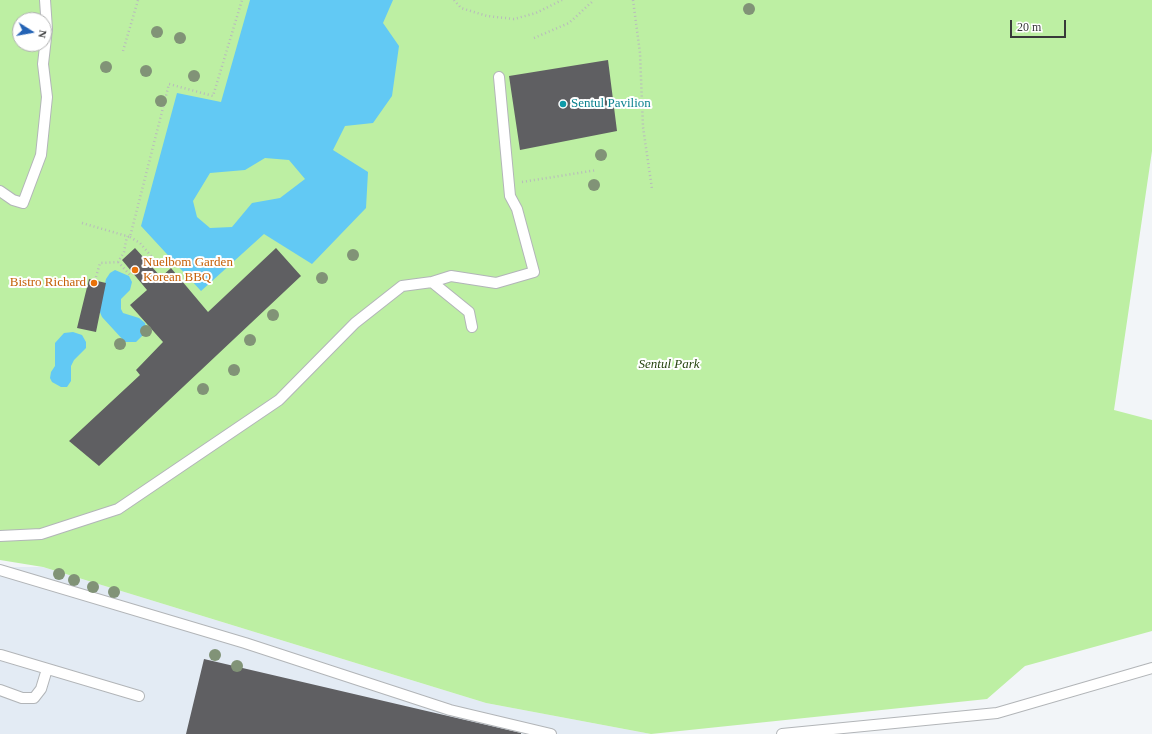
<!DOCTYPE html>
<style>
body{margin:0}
#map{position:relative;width:1152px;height:734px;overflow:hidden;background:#f2f5f8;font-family:Georgia,serif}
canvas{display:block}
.north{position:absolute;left:12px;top:12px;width:40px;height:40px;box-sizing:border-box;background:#fff;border:1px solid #afb0b0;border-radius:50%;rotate:101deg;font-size:11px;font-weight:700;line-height:16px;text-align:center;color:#38393a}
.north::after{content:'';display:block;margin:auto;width:14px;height:18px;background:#2463b5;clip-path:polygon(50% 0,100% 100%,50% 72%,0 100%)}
.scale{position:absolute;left:1010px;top:20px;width:56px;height:18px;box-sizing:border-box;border:2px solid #38393a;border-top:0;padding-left:5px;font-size:12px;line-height:14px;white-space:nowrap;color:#38393a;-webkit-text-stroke:3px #fff;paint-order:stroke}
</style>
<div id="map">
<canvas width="1152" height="734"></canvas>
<div class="north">N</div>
<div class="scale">20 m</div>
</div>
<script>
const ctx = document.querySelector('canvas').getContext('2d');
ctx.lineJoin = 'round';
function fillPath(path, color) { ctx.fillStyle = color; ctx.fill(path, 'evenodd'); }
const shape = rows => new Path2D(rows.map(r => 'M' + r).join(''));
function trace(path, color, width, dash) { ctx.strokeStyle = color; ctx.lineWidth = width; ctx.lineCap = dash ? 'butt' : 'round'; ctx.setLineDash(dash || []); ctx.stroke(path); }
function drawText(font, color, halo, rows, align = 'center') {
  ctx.font = font + ' Georgia,serif'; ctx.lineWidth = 4; ctx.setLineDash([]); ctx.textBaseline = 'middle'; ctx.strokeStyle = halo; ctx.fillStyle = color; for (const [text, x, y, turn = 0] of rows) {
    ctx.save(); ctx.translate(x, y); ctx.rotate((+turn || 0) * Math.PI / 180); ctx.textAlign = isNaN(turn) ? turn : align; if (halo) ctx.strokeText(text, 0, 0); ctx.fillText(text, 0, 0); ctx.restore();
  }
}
const built = shape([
 [0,567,43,567,486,703,651,734,0,734]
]);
const green = shape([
 [0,0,1152,0,1152,151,1114,410,1152,420,1152,631,1025,666,987,699,651,734,486,703,43,567,0,560],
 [20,20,44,20,44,44,20,44]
]);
const water = shape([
 [250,0,393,0,383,23,399,46,392,96,373,123,345,126,333,150,368,172,366,208,312,264,264,234,201,291,141,226,177,93,221,102],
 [265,158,289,160,305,179,280,198,252,203,232,227,210,228,197,217,193,201,210,173,245,170],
 [115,270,129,276,132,282,130,290,121,299,121,309,123,313,139,318,145,323,146,328,143,335,136,342,125,342,102,317,99,310,106,279,110,273],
 [73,332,82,335,86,342,86,348,74,360,71,366,71,381,67,387,61,387,52,382,50,378,51,372,55,366,55,343,64,333]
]);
const building = shape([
 [608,60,617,131,520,150,509,76],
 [135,248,161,277,171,268,208,312,276,248,301,276,99,466,69,441,140,375,136,370,163,342,130,305,147,290,122,260],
 [89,279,106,283,96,332,77,328],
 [204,659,521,733,521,734,186,734]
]);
const path = shape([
 [454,0,461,8,487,16,514,19,536,13,562,0],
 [633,0,640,53,643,127,652,189],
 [534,38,569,23,594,0],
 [123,51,138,0],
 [522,182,597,170],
 [82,223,130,237,169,84,213,96,242,0],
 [130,237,140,243,158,264],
 [118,262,130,275,132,273],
 [96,277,100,263,118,262,124,252,127,236]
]);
const service = shape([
 [0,191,13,200,23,203,41,155,47,97,43,64,47,29,45,0],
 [432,282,451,276,496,283,534,272,517,209,510,196,499,77],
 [0,536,41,534,118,509,279,400,355,323,402,286,432,282,469,312,472,327],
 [0,570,245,643,450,710,551,734],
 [1,655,139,696],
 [0,690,22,698,34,698,41,689,47,669],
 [782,734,997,713,1152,668]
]);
const trees = [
 [749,9],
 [157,32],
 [180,38],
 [106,67],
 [146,71],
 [194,76],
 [161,101],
 [601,155],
 [594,185],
 [353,255],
 [322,278],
 [273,315],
 [146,331],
 [250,340],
 [120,344],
 [234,370],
 [203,389],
 [59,574],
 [74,580],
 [93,587],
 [114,592],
 [215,655],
 [237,666]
];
const markers = [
 [563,104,4,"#0f9aa8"],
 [135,270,4,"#e8710a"],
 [94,283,4,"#e8710a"]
];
const cultureNames = [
 ["Sentul Pavilion",571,104]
];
const foodNames = [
 ["Nuelbom Garden",143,263],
 ["Korean BBQ",143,278],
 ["Bistro Richard",86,283,"right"]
];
const parkNames = [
 ["Sentul Park",669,365]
];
fillPath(built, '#e3ebf4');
fillPath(green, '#bdefa3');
fillPath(water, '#62c9f4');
fillPath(building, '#5f5f62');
trace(service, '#b2b5b8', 12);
trace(path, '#b8babc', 2.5, [1, 3]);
trace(service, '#fff', 10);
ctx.fillStyle = '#819377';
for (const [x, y] of trees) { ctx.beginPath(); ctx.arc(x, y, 6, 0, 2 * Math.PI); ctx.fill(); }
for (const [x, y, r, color] of markers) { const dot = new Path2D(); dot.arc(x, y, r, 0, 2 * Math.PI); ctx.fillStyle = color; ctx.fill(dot); trace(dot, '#fff', 1.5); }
drawText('13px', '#0d838f', '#fff', cultureNames, 'left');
drawText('13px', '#c56008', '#fff', foodNames, 'left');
drawText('italic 13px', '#24420e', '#fff', parkNames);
</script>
